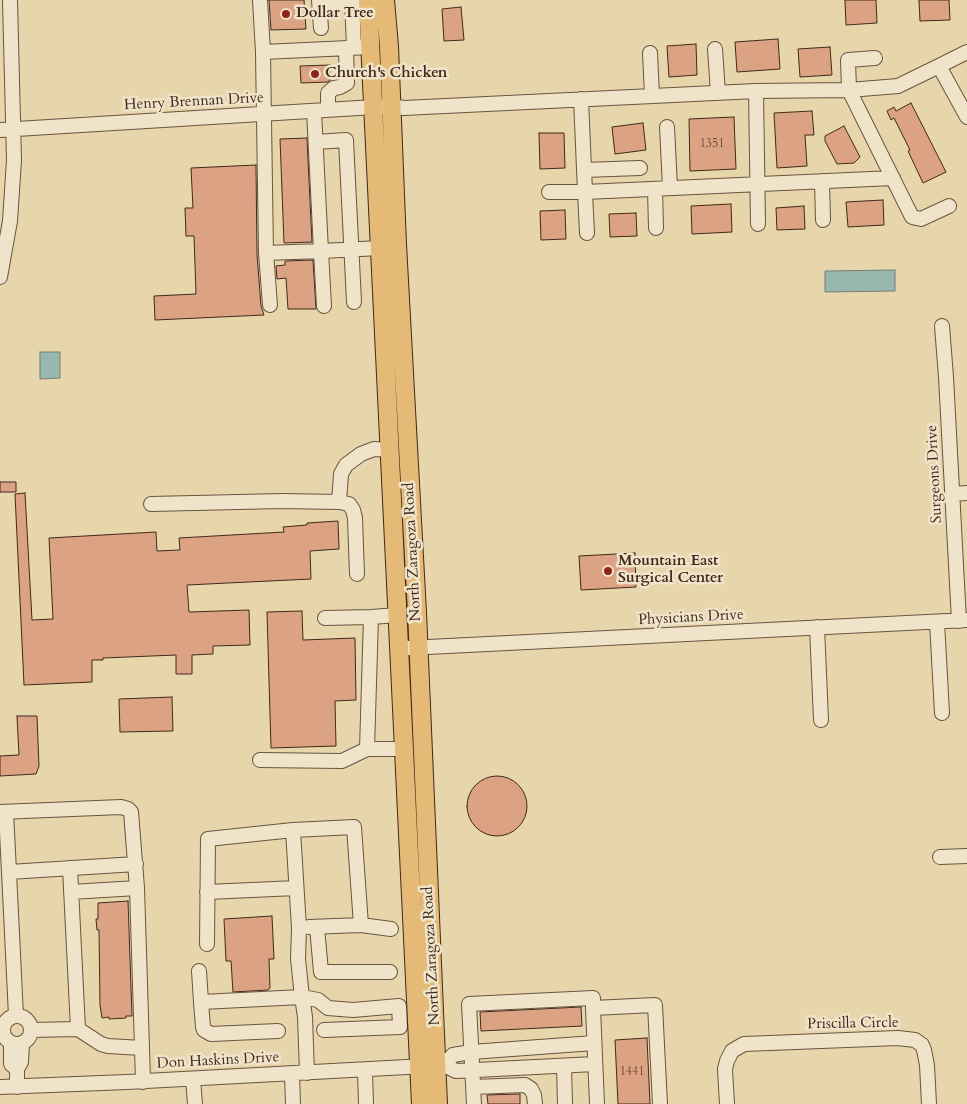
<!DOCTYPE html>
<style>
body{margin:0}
canvas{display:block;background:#e7d5ac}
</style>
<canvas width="967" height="1104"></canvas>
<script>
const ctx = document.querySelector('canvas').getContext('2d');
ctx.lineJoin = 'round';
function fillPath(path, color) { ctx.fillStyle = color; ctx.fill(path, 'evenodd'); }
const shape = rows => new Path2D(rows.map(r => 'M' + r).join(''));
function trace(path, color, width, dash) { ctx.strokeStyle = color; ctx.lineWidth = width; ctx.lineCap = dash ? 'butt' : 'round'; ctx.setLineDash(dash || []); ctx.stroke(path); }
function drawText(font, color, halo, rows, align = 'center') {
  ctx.font = font + ' Cardo,serif'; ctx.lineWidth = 5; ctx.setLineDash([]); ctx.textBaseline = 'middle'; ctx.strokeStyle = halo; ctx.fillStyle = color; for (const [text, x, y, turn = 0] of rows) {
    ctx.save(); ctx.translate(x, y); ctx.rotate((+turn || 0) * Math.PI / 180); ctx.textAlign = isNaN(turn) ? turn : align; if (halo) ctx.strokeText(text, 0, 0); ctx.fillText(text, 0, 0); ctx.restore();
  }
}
const water = shape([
 [895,270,895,291,825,292,825,271,895,270],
 [40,352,60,352,60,378,40,379,40,352]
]);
const building = shape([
 [269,0,304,0,306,29,271,30,269,0],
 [845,0,876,0,877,23,846,25,845,0],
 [919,0,949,0,950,20,920,21,919,0],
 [461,7,464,40,444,41,442,9,461,7],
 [778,39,780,69,737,72,735,42,778,39],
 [696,44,697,75,669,77,667,46,696,44],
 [830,47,832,75,800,77,798,49,830,47],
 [330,65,330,80,328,82,301,83,300,66,330,65],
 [911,103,946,172,923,183,908,151,910,150,894,118,891,120,887,111,894,107,896,111,911,103],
 [812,111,814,135,805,135,807,166,777,168,774,113,812,111],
 [734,117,736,169,690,171,689,119,734,117],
 [643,123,646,150,615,154,612,127,643,123],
 [844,126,860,157,854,163,837,164,825,141,825,136,844,126],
 [539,133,564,133,565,168,540,169,539,133],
 [307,138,312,242,284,243,280,139,307,138],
 [256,165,257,254,261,306,264,315,155,320,154,296,196,294,194,236,186,236,185,208,193,208,191,168,256,165],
 [883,200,884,225,848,227,846,202,883,200],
 [731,204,732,232,692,234,691,206,731,204],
 [804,206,805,229,777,230,776,208,804,206],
 [565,210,566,239,541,240,540,211,565,210],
 [636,213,637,236,610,237,609,214,636,213],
 [313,260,316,309,288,309,286,278,277,279,276,266,285,265,285,261,313,260],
 [0,482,16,482,16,492,0,492,0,482],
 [25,493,32,620,53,619,49,538,156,532,157,551,180,550,179,538,284,532,283,527,307,525,307,523,338,521,339,549,310,551,311,579,187,585,189,612,249,610,250,645,213,646,213,654,192,655,192,674,176,674,176,655,103,658,103,660,92,660,92,682,24,685,15,494,25,493],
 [635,553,636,587,581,590,579,556,635,553],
 [302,611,303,640,355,638,356,700,335,701,336,746,271,748,267,612,302,611],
 [172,697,173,731,120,732,119,699,172,697],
 [17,716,37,716,39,766,36,774,0,776,0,756,19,755,17,716],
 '467 806a30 30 0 1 1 60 0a30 30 0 1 1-60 0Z',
 [128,901,132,1016,126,1016,126,1018,109,1019,109,1017,102,1018,100,1005,99,930,97,930,96,919,98,919,98,903,128,901],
 [272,916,274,959,269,959,270,988,268,990,233,992,231,961,226,961,224,919,272,916],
 [581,1007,582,1026,481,1031,480,1012,581,1007],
 [647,1038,650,1104,618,1104,615,1040,647,1038],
 [520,1094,520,1104,488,1104,487,1095,520,1094]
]);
const minor = shape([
 [260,0,263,52],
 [319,0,321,28],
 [352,0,354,47],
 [320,5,368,2],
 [715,49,718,93],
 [967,52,939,66,967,117],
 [650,53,652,96],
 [875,58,848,60,849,90,912,217,921,219,949,206],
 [756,91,758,224],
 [581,99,585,192,893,178],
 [328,110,328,93,334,88,340,87,347,83,346,48],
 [314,111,321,251,380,248],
 [667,127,670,188],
 [0,130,391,106,404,108,756,91,849,90,898,86,939,66],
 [316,142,346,140,354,302],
 [584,170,640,168],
 [822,181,823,220],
 [655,189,656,228],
 [549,192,585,192,587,233],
 [266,253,263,52,370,47],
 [0,277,10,221,14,160,10,0],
 [270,305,266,253,321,251,324,306],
 [942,326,946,377,959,621],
 [952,494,967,493],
 [339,502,349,504,353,510,355,518,357,574],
 [151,504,282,501,339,502,341,474,346,465,361,454,374,449,390,450],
 [325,618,371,617,398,615],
 [937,622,942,713],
 [817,627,821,720],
 [408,648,967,620],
 [367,749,371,617],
 [260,760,342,761,367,749,404,749],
 [0,812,121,807,128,809,131,812,137,888,142,1048,108,1046,101,1044,78,1029,31,1030],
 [6,812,9,872],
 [293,830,354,827,361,925],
 [940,857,967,856],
 [70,868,78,1029],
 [71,892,137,888],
 [207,892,296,888],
 [309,927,361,925,391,929],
 [317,927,321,972,390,972],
 [207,944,208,839,293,830,299,928,298,959,302,997,318,1000,328,1008,353,1010,399,1006,400,1027,324,1030],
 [199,971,201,1002],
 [16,1016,9,872,136,864],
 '3 1030a14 14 0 1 1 28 0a14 14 0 1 1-28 0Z',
 [278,1031,211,1034,204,1030,203,1027,201,1002,302,997,305,1017,307,1073],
 [11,1043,11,1064,17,1069],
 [142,1048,143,1082],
 [444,1065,453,1055,471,1052,594,1043],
 [564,1066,565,1104],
 [365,1070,366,1104],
 [292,1074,293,1104],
 [193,1079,195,1104],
 [0,1087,127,1082,444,1065,456,1071,595,1064],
 [17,1087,17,1069,21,1062,22,1043],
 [473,1087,525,1085,531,1089,534,1095,535,1104],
 [474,1104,469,1004,593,998,593,1008],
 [597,1104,593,1008,655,1005,660,1104],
 [727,1104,725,1069,727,1061,732,1051,744,1044,898,1038,915,1040,922,1045,924,1050,927,1065,929,1104]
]);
const major = shape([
 [368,0,421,1104],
 [385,0,389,46,397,244,417,612,438,1104]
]);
const markers = [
 [286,14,5,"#8f2418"],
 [315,74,5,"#8f2418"],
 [608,571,5,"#8f2418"]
];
const numberNames = [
 ["1351",712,144],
 ["1441",632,1072]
];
const poiNames = [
 ["Dollar Tree",296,14],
 ["Church's Chicken",325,74],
 ["Mountain East",618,562],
 ["Surgical Center",618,579]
];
const streetNames = [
 ["Henry Brennan Drive",194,102,-3],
 ["Surgeons Drive",935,474,-93],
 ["North Zaragoza Road",413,552,-93],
 ["Physicians Drive",691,618,-3],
 ["North Zaragoza Road",432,956,-93],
 ["Priscilla Circle",853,1024,-1],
 ["Don Haskins Drive",218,1061,-3]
];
fillPath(water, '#97b8ae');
trace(water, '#757f74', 1);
fillPath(building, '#dba284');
trace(building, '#41291c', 1);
trace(minor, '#6a5440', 16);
trace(major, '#41291c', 20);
trace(minor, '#efe4c9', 14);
trace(major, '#e4ba76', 18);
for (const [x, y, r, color] of markers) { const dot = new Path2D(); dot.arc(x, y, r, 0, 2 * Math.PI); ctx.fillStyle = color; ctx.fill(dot); trace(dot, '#efe4c9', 2); }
drawText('12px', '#684736', null, numberNames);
drawText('bold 15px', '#41291c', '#efe4c9', poiNames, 'left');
drawText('15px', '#41291c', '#efe4c9', streetNames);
</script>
